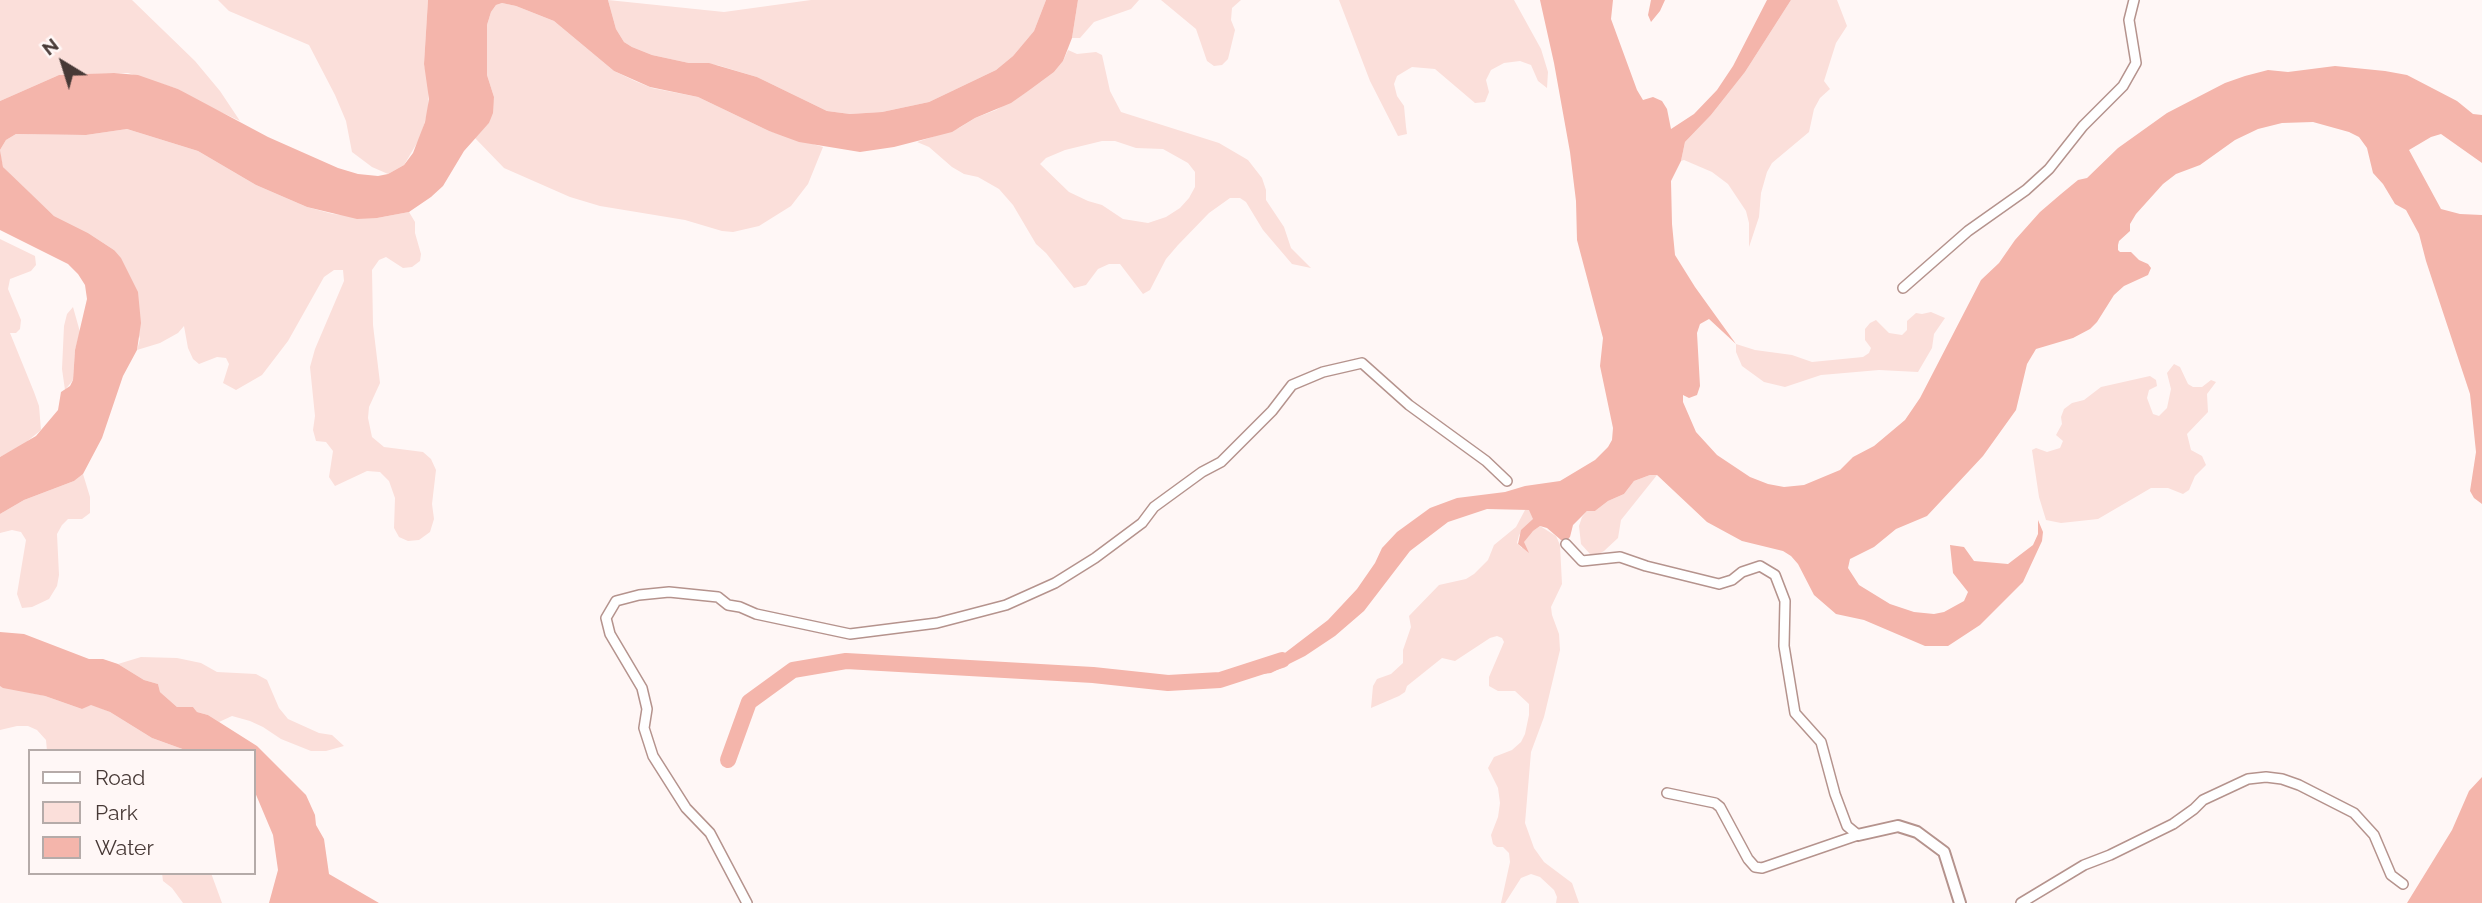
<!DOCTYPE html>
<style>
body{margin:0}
#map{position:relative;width:2482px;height:903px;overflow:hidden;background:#fff7f6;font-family:Raleway,sans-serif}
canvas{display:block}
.legend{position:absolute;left:28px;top:749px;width:228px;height:126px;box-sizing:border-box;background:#fff7f6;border:2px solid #b5aba9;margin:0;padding:9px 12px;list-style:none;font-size:21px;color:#473936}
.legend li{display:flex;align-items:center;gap:14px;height:35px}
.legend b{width:35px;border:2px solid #b5aba9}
.north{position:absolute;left:28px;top:28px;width:70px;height:70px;-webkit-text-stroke:5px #fff7f6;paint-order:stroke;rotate:322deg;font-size:19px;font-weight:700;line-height:28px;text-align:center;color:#473936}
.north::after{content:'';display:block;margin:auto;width:24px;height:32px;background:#473936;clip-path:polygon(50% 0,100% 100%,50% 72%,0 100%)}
</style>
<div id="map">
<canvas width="2482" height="903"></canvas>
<ul class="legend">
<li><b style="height:9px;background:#fff"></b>Road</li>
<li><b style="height:19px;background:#fbdfda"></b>Park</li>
<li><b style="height:19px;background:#f4b5ab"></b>Water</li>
</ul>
<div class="north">N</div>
</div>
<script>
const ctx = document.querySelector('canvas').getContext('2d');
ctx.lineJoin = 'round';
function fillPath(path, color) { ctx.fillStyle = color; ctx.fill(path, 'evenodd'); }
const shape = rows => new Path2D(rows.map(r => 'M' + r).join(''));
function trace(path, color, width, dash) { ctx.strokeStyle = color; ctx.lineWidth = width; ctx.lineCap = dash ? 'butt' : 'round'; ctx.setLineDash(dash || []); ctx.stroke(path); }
const green = shape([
 [0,0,132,0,195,61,220,91,240,121,197,101,178,89,128,73,59,75,0,101],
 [218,0,428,0,424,64,429,86,428,111,420,138,404,165,388,174,372,167,352,152,346,121,335,95,309,45,229,11],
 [608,0,724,12,811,0,1046,0,1034,31,1013,56,996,70,929,102,882,112,850,114,827,111,757,77,717,65,689,63,652,55,632,47,624,42,616,29],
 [1078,0,1139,0,1131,9,1094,22,1080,38,1072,38],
 [1161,0,1241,0,1232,8,1231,20,1235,30,1228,59,1222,65,1214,66,1207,61,1196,29],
 [1339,0,1514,0,1541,49,1548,72,1547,88,1538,81,1531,65,1520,61,1504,63,1491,70,1486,80,1489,92,1485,102,1475,103,1435,69,1412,67,1397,76,1394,84,1397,96,1404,106,1406,127,1407,134,1398,136,1370,81],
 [1791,0,1837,0,1847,26,1836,43,1824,81,1830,89,1820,98,1814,109,1809,132,1772,163,1767,172,1761,193,1759,217,1749,247,1749,223,1746,211,1728,184,1712,172,1684,160,1681,161,1685,142,1711,115,1745,72],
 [502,3,516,6,554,21,614,71,635,81,652,88,698,97,769,131,823,147,808,184,791,206,759,226,733,232,722,231,685,220,600,206,570,197,504,168,475,138,489,123,494,97,487,75,487,25,491,12,496,5],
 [1068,50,1077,54,1096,52,1102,55,1110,91,1121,112,1219,143,1248,160,1262,178,1266,190,1266,200,1284,227,1291,248,1311,268,1292,264,1263,230,1246,202,1240,198,1230,198,1209,213,1178,245,1166,259,1150,290,1143,294,1120,264,1109,264,1098,269,1086,285,1074,288,1046,253,1036,244,1013,205,999,189,978,177,964,174,952,167,929,147,917,142,959,128,975,118,996,110,1031,89,1054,72,1063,61],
 [1102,141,1115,141,1136,148,1163,149,1188,163,1195,172,1195,187,1189,198,1180,208,1166,217,1148,223,1123,219,1102,205,1088,201,1069,192,1040,164,1046,158,1065,150],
 [127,129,198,151,256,185,307,207,333,214,377,218,409,212,415,222,415,233,421,254,420,261,412,267,403,268,386,257,379,260,372,270,373,325,380,383,369,407,368,418,372,437,384,447,423,452,431,459,436,470,432,504,434,519,430,532,419,540,408,541,399,537,394,528,395,498,389,481,380,472,367,471,335,486,329,477,333,451,326,442,316,441,313,430,315,416,310,367,315,349,344,281,343,270,334,270,324,277,288,341,262,375,236,390,223,383,229,364,226,358,217,357,199,364,193,359,188,348,184,326,178,333,160,343,137,350,140,339,114,250,88,233,54,216,13,178,3,167,1,158,0,150,6,140,16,134,86,135],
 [0,239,35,256,36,265,31,271,10,279,8,289,21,320,20,329,16,333,10,333,34,392,39,406,41,430,24,444,0,457],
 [73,307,80,332,75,350,73,380,65,390,62,369,64,326,67,314],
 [1916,313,1922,314,1931,312,1945,318,1934,334,1932,348,1918,372,1879,370,1833,374,1821,375,1785,387,1764,382,1742,366,1736,352,1736,344,1755,350,1792,355,1812,362,1863,357,1869,353,1871,348,1865,340,1865,329,1870,323,1876,320,1889,333,1902,335,1907,330,1907,321],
 [2174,364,2180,367,2188,384,2193,387,2202,387,2211,380,2216,382,2207,394,2208,412,2187,434,2191,450,2202,456,2206,465,2195,476,2189,490,2183,494,2168,488,2151,488,2098,519,2061,523,2046,520,2039,497,2032,450,2036,448,2047,452,2060,448,2063,441,2056,435,2062,424,2061,417,2064,409,2072,403,2084,400,2101,387,2150,376,2156,380,2157,386,2149,390,2147,398,2153,414,2159,416,2167,408,2171,389,2167,373],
 [83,474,90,497,90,513,82,519,68,519,62,525,57,534,59,575,57,586,49,599,32,607,22,608,17,594,26,540,21,532,12,530,0,533,0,514,24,500,74,481],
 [1650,475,1657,475,1621,520,1618,538,1604,551,1597,555,1590,554,1581,544,1579,526,1582,517,1587,511,1595,511,1608,501,1624,494,1634,481],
 [1525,510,1531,510,1536,521,1519,535,1517,543,1522,548,1523,542,1527,535,1540,526,1556,536,1560,545,1562,584,1551,607,1552,615,1559,634,1560,650,1544,717,1531,752,1525,823,1534,848,1544,862,1572,883,1579,903,1556,903,1557,897,1554,890,1540,877,1531,874,1521,878,1505,903,1501,903,1510,862,1509,853,1503,847,1497,847,1493,844,1491,835,1498,817,1500,803,1498,788,1488,768,1494,757,1512,750,1521,742,1525,734,1529,715,1529,704,1515,691,1498,691,1489,686,1489,677,1504,642,1502,638,1497,636,1490,638,1455,661,1442,658,1407,686,1405,692,1399,696,1371,708,1373,686,1377,679,1391,674,1403,663,1403,650,1411,627,1409,616,1439,585,1466,579,1474,574,1488,560,1494,545,1516,527],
 [141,657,177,658,201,663,217,672,256,674,267,680,279,708,288,719,319,733,332,735,344,746,326,751,311,751,281,739,263,727,250,721,232,716,219,722,208,715,197,712,193,707,177,707,160,692,158,684,144,680,118,664],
 [0,686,45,696,82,709,91,704,110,712,152,738,188,751,47,751,46,740,37,730,28,726,17,726,0,730],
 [162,873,211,873,222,903,183,903,172,888,163,881]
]);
const water = shape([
 [428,0,608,0,616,29,624,42,632,47,652,55,689,63,709,63,757,77,827,111,850,114,882,112,929,102,996,70,1013,56,1034,31,1046,0,1078,0,1072,38,1063,61,1054,72,1031,89,1011,103,975,118,952,132,894,147,860,152,799,142,769,131,698,97,650,87,614,71,554,21,516,6,502,3,496,5,491,12,487,25,487,75,494,97,493,113,489,123,464,151,443,186,431,197,409,212,377,218,357,219,307,207,256,185,198,151,127,129,86,135,16,134,6,140,0,150,3,167,54,216,88,233,114,250,121,258,138,292,141,323,137,350,123,376,102,438,83,474,74,481,24,500,0,514,0,457,36,436,58,410,61,392,70,386,73,380,75,350,87,299,85,285,78,274,68,264,0,230,0,101,59,75,114,73,138,75,178,89,268,137,338,168,358,174,378,176,388,174,404,165,413,153,425,122,429,99,424,64],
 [1540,0,1613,0,1611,19,1637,90,1643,100,1653,97,1662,101,1667,109,1671,129,1694,114,1717,90,1733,66,1767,0,1791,0,1745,72,1711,115,1685,142,1681,161,1671,181,1672,224,1675,255,1695,287,1736,344,1709,319,1700,324,1697,333,1700,386,1697,395,1689,398,1683,395,1683,402,1696,432,1717,455,1750,477,1768,484,1784,487,1804,485,1840,470,1853,457,1874,446,1905,420,1920,398,1981,280,1999,263,2015,240,2040,212,2061,194,2078,180,2087,178,2118,148,2167,113,2225,83,2245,76,2268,70,2288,72,2335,66,2385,71,2407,75,2457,101,2473,114,2482,115,2482,163,2441,134,2431,137,2409,150,2441,209,2460,214,2482,215,2482,504,2474,498,2470,491,2476,452,2470,394,2426,261,2419,234,2406,210,2395,204,2383,184,2373,173,2367,148,2359,137,2349,132,2313,122,2282,123,2258,129,2235,140,2200,165,2176,174,2163,184,2136,214,2130,224,2130,231,2119,241,2118,245,2118,250,2120,252,2131,252,2139,260,2148,264,2151,268,2148,275,2124,286,2114,295,2097,322,2090,329,2073,338,2036,349,2027,364,2016,410,1983,456,1927,516,1896,529,1874,547,1850,559,1848,568,1859,585,1890,604,1914,612,1934,614,1944,612,1964,601,1968,592,1953,573,1950,545,1964,547,1974,561,2008,564,2033,545,2038,534,2038,520,2043,532,2042,541,2023,582,1980,625,1948,646,1925,646,1864,620,1836,614,1814,595,1798,564,1791,556,1783,551,1742,541,1707,522,1657,475,1650,475,1634,481,1624,494,1608,501,1595,511,1587,511,1573,525,1570,537,1567,540,1561,540,1547,528,1540,526,1533,531,1524,542,1529,553,1518,544,1521,530,1533,519,1529,510,1487,509,1448,522,1410,551,1364,611,1335,636,1305,656,1271,673,1246,676,1277,659,1328,620,1357,589,1375,563,1382,548,1397,532,1430,508,1457,498,1505,492,1525,486,1560,481,1595,460,1608,447,1612,440,1613,428,1600,366,1603,338,1577,240,1576,201,1570,152,1554,63],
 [1651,0,1665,0,1660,11,1651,22,1648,15],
 [0,632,24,634,89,659,103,659,118,664,144,680,158,684,160,692,177,707,193,707,197,712,208,715,257,746,306,795,315,815,316,825,324,839,329,874,379,903,269,903,278,870,273,835,254,790,254,751,188,751,152,738,110,712,91,705,82,709,45,696,3,688,0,686],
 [2482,777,2482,903,2407,903,2452,830,2469,791]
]);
const river = shape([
 [728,760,749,702,793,670,846,661,1093,675,1168,683,1220,680,1282,660]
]);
const minor = shape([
 [1903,288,1968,231,2026,190,2049,169,2083,126,2123,86,2136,63,2129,20,2134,0],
 [1566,544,1582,561,1620,557,1646,566,1719,584,1732,580,1742,572,1760,566,1775,575,1785,601,1784,646,1795,713,1821,742,1835,794,1847,826,1858,835],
 [1667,793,1715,803,1720,807,1748,859,1755,867,1762,868,1858,835],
 [747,903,710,833,686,808,653,756,644,728,647,709,642,688,610,634,606,618,616,601,639,595,669,592,718,597,728,605,740,607,756,614,850,634,937,623,1006,605,1055,583,1095,558,1142,523,1154,507,1202,472,1221,462,1272,411,1292,385,1323,372,1362,363,1409,405,1486,461,1507,481],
 [2021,903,2084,865,2110,855,2173,824,2194,809,2203,800,2248,779,2266,777,2282,779,2299,785,2354,813,2374,835,2391,875,2403,884]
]);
const tertiary = shape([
 [1858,835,1898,826,1917,832,1944,852,1960,903]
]);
fillPath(green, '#fbdfda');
fillPath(water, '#f4b5ab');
trace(river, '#f4b5ab', 16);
trace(minor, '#b5938d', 12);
trace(tertiary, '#b5938d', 14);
trace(minor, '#fff', 9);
trace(tertiary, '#fff', 10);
</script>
